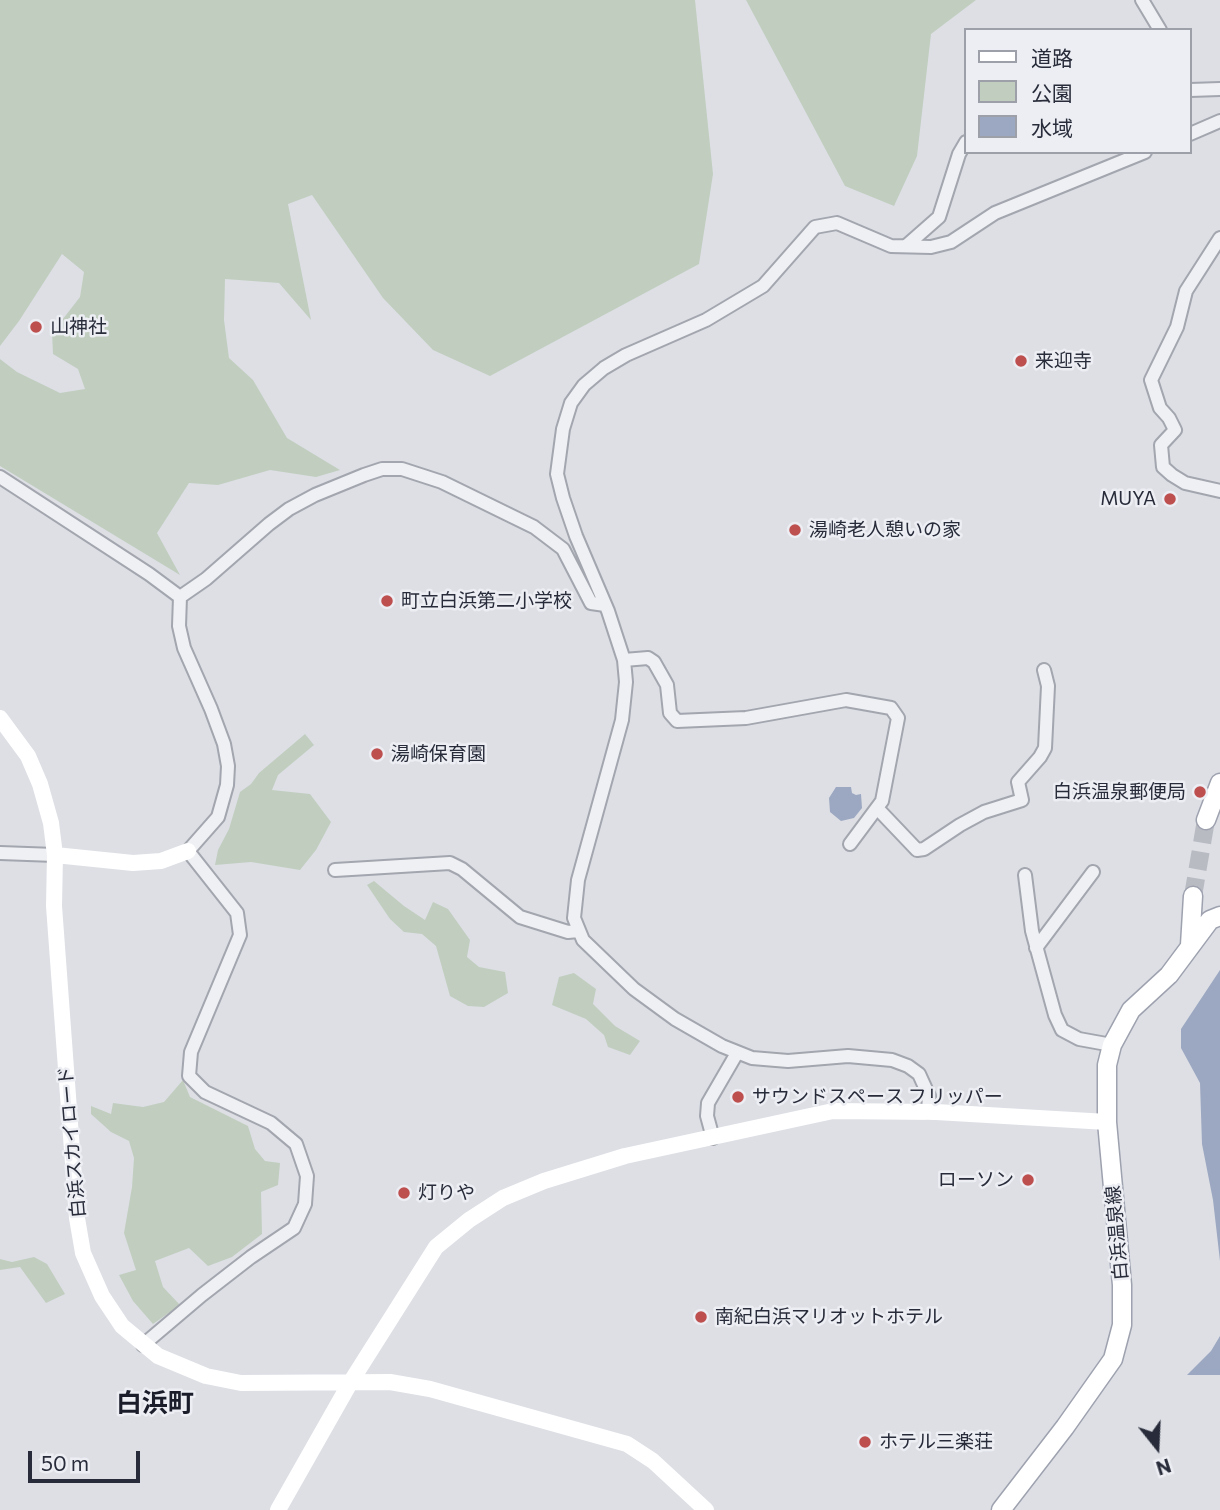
<!DOCTYPE html>
<meta charset="utf-8">
<style>
body{margin:0}
#map{position:relative;width:1220px;height:1510px;overflow:hidden;background:#dddfe5;font-family:Commissioner,"Noto Sans JP",sans-serif}
canvas{display:block}
.legend{position:absolute;left:964px;top:28px;width:228px;height:126px;box-sizing:border-box;background:#eceef3;border:2px solid #9ea0a9;margin:0;padding:9px 12px;list-style:none;font-size:21px;color:#282c3a}
.legend li{display:flex;align-items:center;gap:14px;height:35px}
.legend b{width:35px;border:2px solid #9ea0a9}
.north{position:absolute;left:1122px;top:1412px;width:70px;height:70px;-webkit-text-stroke:5px #eceef3;paint-order:stroke;rotate:162deg;font-size:19px;font-weight:700;line-height:28px;text-align:center;color:#282c3a}
.north::after{content:'';display:block;margin:auto;width:24px;height:32px;background:#282c3a;clip-path:polygon(50% 0,100% 100%,50% 72%,0 100%)}
.scale{position:absolute;left:28px;top:1451px;width:112px;height:32px;box-sizing:border-box;border:4px solid #282c3a;border-top:0;padding-left:9px;font-size:21px;line-height:24px;white-space:nowrap;color:#282c3a;-webkit-text-stroke:5px #eceef3;paint-order:stroke}
</style>
<div id="map">
<canvas width="1220" height="1510"></canvas>
<ul class="legend">
<li><b style="height:9px;background:#fff"></b>道路</li>
<li><b style="height:19px;background:#c1cebf"></b>公園</li>
<li><b style="height:19px;background:#9ca8c1"></b>水域</li>
</ul>
<div class="north">N</div>
<div class="scale">50 m</div>
</div>
<script>
const ctx = document.querySelector('canvas').getContext('2d');
ctx.lineJoin = 'round';
function fillPath(path, color) { ctx.fillStyle = color; ctx.fill(path, 'evenodd'); }
const shape = rows => new Path2D(rows.map(r => 'M' + r).join(''));
function trace(path, color, width, dash) { ctx.strokeStyle = color; ctx.lineWidth = width; ctx.lineCap = dash ? 'butt' : 'round'; ctx.setLineDash(dash || []); ctx.stroke(path); }
function drawText(font, color, halo, rows, align = 'center') {
  ctx.font = font + ' Commissioner,"Noto Sans JP",sans-serif'; ctx.lineWidth = 5; ctx.setLineDash([]); ctx.textBaseline = 'middle'; ctx.strokeStyle = halo; ctx.fillStyle = color; for (const [text, x, y, turn = 0] of rows) {
    ctx.save(); ctx.translate(x, y); ctx.rotate((+turn || 0) * Math.PI / 180); ctx.textAlign = isNaN(turn) ? turn : align; if (halo) ctx.strokeText(text, 0, 0); ctx.fillText(text, 0, 0); ctx.restore();
  }
}
const green = shape([
 [0,0,695,0,713,174,699,264,490,376,433,350,383,298,312,195,288,204,311,320,279,283,225,279,224,320,229,358,253,380,287,438,340,470,316,477,270,470,218,485,189,483,157,533,180,575,0,466,0,359,17,372,60,393,85,389,78,369,53,354,52,333,80,297,84,272,62,254,19,321,0,346],
 [746,0,976,0,931,34,917,156,894,206,845,186],
 [305,734,314,745,278,775,272,790,310,794,331,822,316,850,300,870,251,862,215,865,218,850,229,829,240,792,251,784,259,773],
 [374,881,404,906,425,920,433,902,448,909,470,940,467,957,479,967,505,972,508,993,484,1007,468,1006,450,996,436,946,422,934,404,932,390,919,367,885],
 [574,973,596,989,593,1004,615,1026,640,1041,630,1055,608,1047,604,1035,586,1019,552,1005,559,977],
 [183,1080,190,1097,248,1126,255,1149,265,1161,280,1163,278,1185,261,1192,262,1234,232,1257,208,1266,189,1248,155,1261,163,1287,180,1305,153,1324,133,1301,119,1275,136,1270,124,1233,132,1187,134,1158,129,1141,111,1132,91,1114,91,1106,111,1114,113,1103,143,1107,164,1102],
 [34,1257,47,1264,65,1294,46,1303,20,1267,0,1270,0,1259,12,1262]
]);
const water = shape([
 [836,787,851,787,852,793,856,795,861,794,862,808,854,818,841,821,830,812,829,798],
 [1220,970,1220,1261,1213,1200,1202,1144,1200,1083,1181,1048,1181,1029],
 [1220,1336,1220,1375,1187,1375,1211,1351]
]);
const primaryTunnel = shape([
 [1193,896,1206,820]
]);
const street = shape([
 [1142,0,1160,30],
 [1190,90,1220,89],
 [1190,134,1220,121],
 [1220,238,1186,291,1177,327,1151,380,1160,408,1169,418,1175,430,1161,445,1163,467,1172,475,1185,483,1220,491],
 [906,246,939,217,959,154,966,142],
 [0,477,149,574,180,597],
 [624,660,648,658,654,662,667,685,670,713,677,721,746,718,846,700,891,708,898,718,882,801,850,844],
 [877,808,917,850,924,849,960,825,984,812,1022,800,1018,782,1040,757,1045,748,1048,686,1044,670],
 [0,853,55,855],
 [335,870,450,863,462,869,520,917,568,932,578,931],
 [1025,875,1032,931,1055,1015,1062,1030,1079,1039,1112,1045],
 [1036,948,1093,872],
 [928,1112,929,1096,919,1074,908,1066,892,1060,848,1056,788,1061,752,1058,722,1046,675,1019,634,989,583,940,574,918,578,880,622,720,626,682,624,660,608,611,576,536,563,498,557,474,563,429,571,403,584,385,604,368,626,355,706,320,763,286,815,227,837,223,891,246,931,247,951,242,995,213,1145,152],
 [713,1138,707,1116,708,1103,737,1053],
 [143,1345,202,1295,251,1257,294,1228,305,1204,307,1176,296,1144,271,1123,205,1092,189,1076,191,1052,240,935,237,913,188,851,218,817,227,785,228,766,224,744,211,709,184,648,179,626,180,597,206,579,269,524,289,509,315,495,364,475,382,469,402,469,442,482,534,527,563,549,591,603,605,605]
]);
const secondary = shape([
 [0,718,28,756,40,784,51,823,55,855,54,906,77,1218,83,1253,102,1296,122,1326,158,1356,206,1376,241,1383,390,1382,430,1389,627,1444,653,1461,706,1510],
 [55,855,133,863,161,861,188,851],
 [278,1510,350,1383,436,1247,469,1220,503,1198,544,1181,625,1156,833,1111,936,1112,1107,1122]
]);
const primary = shape([
 [1206,820,1220,783],
 [1190,945,1193,896],
 [1001,1510,1065,1427,1113,1359,1122,1325,1122,1285,1107,1122,1107,1065,1112,1045,1131,1010,1169,975,1210,920,1220,916]
]);
const markers = [
 [36,327,7,"#bd4f4f"],
 [1021,361,7,"#bd4f4f"],
 [1170,499,7,"#bd4f4f"],
 [795,530,7,"#bd4f4f"],
 [387,601,7,"#bd4f4f"],
 [377,754,7,"#bd4f4f"],
 [1200,792,7,"#bd4f4f"],
 [738,1097,7,"#bd4f4f"],
 [1028,1180,7,"#bd4f4f"],
 [404,1193,7,"#bd4f4f"],
 [701,1317,7,"#bd4f4f"],
 [865,1442,7,"#bd4f4f"]
];
const poiNames = [
 ["山神社",50,327],
 ["来迎寺",1035,361],
 ["MUYA",1156,499,"right"],
 ["湯崎老人憩いの家",809,530],
 ["町立白浜第二小学校",401,601],
 ["湯崎保育園",391,754],
 ["白浜温泉郵便局",1186,792,"right"],
 ["サウンドスペース フリッパー",752,1097],
 ["ローソン",1014,1180,"right"],
 ["灯りや",418,1193],
 ["南紀白浜マリオットホテル",715,1317],
 ["ホテル三楽荘",879,1442]
];
const streetNames = [
 ["白浜スカイロード",72,1142,-95],
 ["白浜温泉線",1117,1233,-95]
];
const districtNames = [
 ["白浜町",155,1403]
];
fillPath(green, '#c1cebf');
fillPath(water, '#9ca8c1');
trace(primaryTunnel, '#b9bbc3', 18, [18, 9]);
trace(street, '#a3a6ae', 16);
trace(primary, '#9ea2af', 21);
trace(street, '#eff0f4', 12);
trace(secondary, '#fff', 16);
trace(primary, '#fff', 18);
for (const [x, y, r, color] of markers) { const dot = new Path2D(); dot.arc(x, y, r, 0, 2 * Math.PI); ctx.fillStyle = color; ctx.fill(dot); trace(dot, '#eceef3', 2.5); }
drawText('19px', '#282c3a', '#eceef3', poiNames, 'left');
drawText('19px', '#282c3a', '#eceef3', streetNames);
drawText('bold 26px', '#1b1d2a', '#eceef3', districtNames);
</script>
